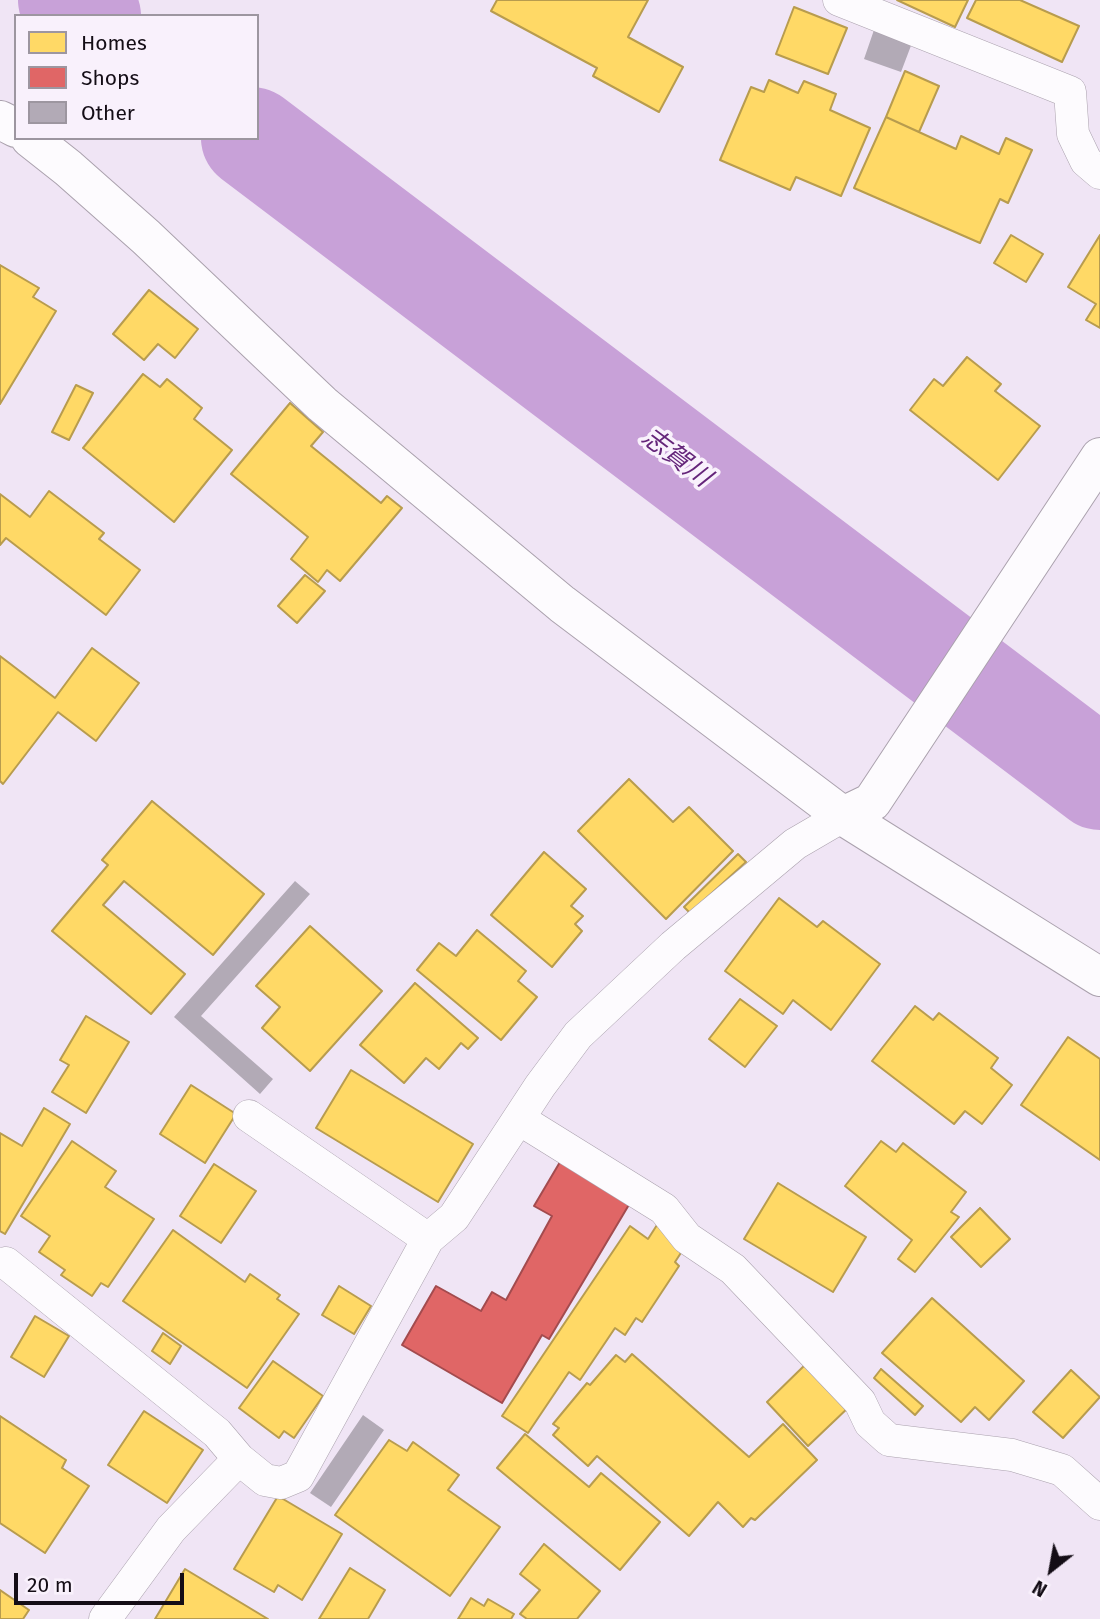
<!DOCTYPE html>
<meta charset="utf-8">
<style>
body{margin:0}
#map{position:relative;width:1100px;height:1619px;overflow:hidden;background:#f0e5f5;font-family:"Fira Sans",sans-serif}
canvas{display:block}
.legend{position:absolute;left:14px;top:14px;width:245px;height:126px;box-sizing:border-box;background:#f9f1fc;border:2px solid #9d96a0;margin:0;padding:9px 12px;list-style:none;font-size:21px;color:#140d16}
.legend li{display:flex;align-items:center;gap:14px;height:35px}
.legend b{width:35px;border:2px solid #9d96a0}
.north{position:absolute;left:1016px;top:1535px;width:70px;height:70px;-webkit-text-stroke:5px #f9f1fc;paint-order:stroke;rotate:211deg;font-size:19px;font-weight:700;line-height:28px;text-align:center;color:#140d16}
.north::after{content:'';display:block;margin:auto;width:24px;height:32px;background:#140d16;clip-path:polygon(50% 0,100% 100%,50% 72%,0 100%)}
.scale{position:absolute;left:14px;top:1573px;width:170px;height:32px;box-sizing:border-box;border:4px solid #140d16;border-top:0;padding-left:9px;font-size:21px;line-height:24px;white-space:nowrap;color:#140d16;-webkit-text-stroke:5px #f9f1fc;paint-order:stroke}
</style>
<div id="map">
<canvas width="1100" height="1619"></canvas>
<ul class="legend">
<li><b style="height:19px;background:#ffd966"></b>Homes</li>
<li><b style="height:19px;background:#e06666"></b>Shops</li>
<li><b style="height:19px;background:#b2aab6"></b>Other</li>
</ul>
<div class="north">N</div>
<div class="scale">20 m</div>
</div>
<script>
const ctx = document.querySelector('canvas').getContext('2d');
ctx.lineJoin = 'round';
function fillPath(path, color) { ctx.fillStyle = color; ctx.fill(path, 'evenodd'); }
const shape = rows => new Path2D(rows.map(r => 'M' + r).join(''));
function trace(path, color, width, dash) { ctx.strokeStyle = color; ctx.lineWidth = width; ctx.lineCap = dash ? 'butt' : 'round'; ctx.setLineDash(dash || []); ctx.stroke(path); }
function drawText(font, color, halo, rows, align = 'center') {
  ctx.font = font + ' "Fira Sans","Noto Sans JP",sans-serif'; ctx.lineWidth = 7; ctx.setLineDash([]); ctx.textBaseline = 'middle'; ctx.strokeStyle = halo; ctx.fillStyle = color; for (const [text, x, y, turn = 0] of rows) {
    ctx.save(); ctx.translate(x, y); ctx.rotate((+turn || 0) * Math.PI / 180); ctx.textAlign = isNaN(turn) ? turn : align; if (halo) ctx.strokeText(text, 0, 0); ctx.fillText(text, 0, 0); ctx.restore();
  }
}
const homes = shape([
 [497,0,648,0,628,37,683,67,659,112,593,76,597,68,491,11,497,0],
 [897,0,968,0,955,27,897,0],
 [976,0,1020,0,1079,26,1062,62,967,18,976,0],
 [794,7,847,28,828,74,776,54,794,7],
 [905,71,939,86,919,132,886,117,905,71],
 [769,80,798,93,804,81,836,94,830,110,870,128,841,196,796,177,790,190,720,160,751,87,764,92,769,80],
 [886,117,956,149,961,136,999,154,1006,138,1032,150,1008,203,1000,199,980,243,854,188,886,117],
 [1011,235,1043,254,1026,282,994,263,1011,235],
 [1100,235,1100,328,1086,320,1096,304,1068,287,1100,235],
 [0,265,39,288,33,297,56,311,0,404,0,265],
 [149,290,198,329,175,358,158,344,144,360,113,334,149,290],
 [967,357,1001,384,995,391,1040,426,998,480,910,410,934,379,943,386,967,357],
 [143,374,160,387,167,379,202,408,194,419,232,450,174,522,83,448,143,374],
 [76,385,93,393,69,440,52,432,76,385],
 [290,403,323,432,311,446,381,503,387,496,402,508,340,581,327,570,318,582,291,559,308,537,231,474,290,403],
 [49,491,104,533,99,539,140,570,106,615,6,538,0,545,0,494,30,517,49,491],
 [305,575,325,591,297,623,278,606,305,575],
 [92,648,139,683,96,741,58,712,3,784,0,781,0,656,55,698,92,648],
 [629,779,673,822,689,807,733,851,666,919,578,831,629,779],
 [152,801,264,894,213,955,124,881,103,905,185,974,151,1014,52,931,108,865,102,860,152,801],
 [544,852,586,889,571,906,583,916,575,924,582,931,552,967,491,915,544,852],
 [738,854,746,862,690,913,684,907,738,854],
 [779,898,817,927,823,921,880,964,831,1030,793,1000,783,1014,725,971,779,898],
 [310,926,382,991,310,1071,262,1028,280,1007,256,986,310,926],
 [477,930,526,971,518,981,537,997,501,1040,417,970,439,943,456,956,477,930],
 [415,983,478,1038,468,1049,461,1043,439,1069,426,1058,404,1083,360,1045,415,983],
 [740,999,777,1026,745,1067,709,1039,740,999],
 [915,1006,933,1020,939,1013,998,1058,991,1068,1012,1085,982,1124,965,1111,954,1124,872,1061,915,1006],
 [86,1016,129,1042,86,1113,52,1092,69,1065,60,1060,86,1016],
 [1068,1037,1100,1059,1100,1160,1021,1105,1068,1037],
 [351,1070,473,1144,438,1202,316,1128,351,1070],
 [191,1085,236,1114,205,1163,160,1134,191,1085],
 [44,1108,70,1124,5,1234,0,1231,0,1133,22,1146,44,1108],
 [72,1141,116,1171,105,1187,154,1219,108,1287,101,1283,92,1296,61,1275,65,1270,39,1252,50,1236,21,1216,72,1141],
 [881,1141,896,1152,903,1143,966,1192,951,1212,959,1217,915,1272,898,1259,912,1240,845,1186,881,1141],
 [214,1164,256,1191,221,1243,180,1216,214,1164],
 [778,1183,866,1237,833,1292,744,1239,778,1183],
 [980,1208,1010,1239,981,1267,951,1237,980,1208],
 [657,1225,686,1245,675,1262,679,1266,642,1322,636,1318,625,1335,615,1328,580,1380,569,1372,528,1433,502,1416,630,1226,648,1239,657,1225],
 [173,1230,245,1282,250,1274,280,1295,277,1299,299,1314,247,1388,123,1301,173,1230],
 [339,1286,371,1306,354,1334,322,1315,339,1286],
 [932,1298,1024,1381,989,1420,975,1407,961,1422,882,1353,932,1298],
 [35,1316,69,1336,44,1377,11,1357,35,1316],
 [163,1333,181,1346,170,1364,152,1351,163,1333],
 [632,1354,749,1457,783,1424,817,1460,755,1520,751,1518,743,1527,718,1502,689,1536,597,1456,588,1466,553,1435,559,1428,553,1424,587,1383,590,1385,616,1355,625,1362,632,1354],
 [273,1361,323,1396,294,1438,284,1431,279,1438,239,1408,273,1361],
 [809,1361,851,1405,808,1446,767,1402,809,1361],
 [881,1369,923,1406,915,1415,874,1378,881,1369],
 [1071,1370,1100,1397,1063,1438,1033,1412,1071,1370],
 [144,1411,203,1450,167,1503,108,1465,144,1411],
 [0,1416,66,1460,62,1468,89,1486,45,1553,0,1523,0,1416],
 [525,1434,589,1487,601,1473,660,1522,620,1570,497,1468,525,1434],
 [389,1440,407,1451,413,1442,459,1475,448,1490,500,1527,450,1596,335,1515,389,1440],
 [278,1496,342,1534,302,1600,278,1585,274,1592,234,1569,278,1496],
 [544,1544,600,1591,577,1619,527,1619,520,1614,540,1590,520,1574,544,1544],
 [350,1568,385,1590,368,1619,319,1619,350,1568],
 [185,1569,268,1619,155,1619,185,1569],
 [0,1590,29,1610,23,1619,0,1619,0,1590],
 [471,1598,484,1606,488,1599,514,1614,511,1619,458,1619,471,1598]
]);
const shops = shape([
 [560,1162,630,1203,549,1339,542,1335,502,1403,402,1345,436,1286,481,1311,492,1292,506,1300,552,1216,534,1206,560,1162]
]);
const river = shape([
 [69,0,90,16],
 [252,138,1100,779]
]);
const building = shape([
 [874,30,912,43,901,72,864,59],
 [295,881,310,894,201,1016,273,1079,260,1094,174,1017],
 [363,1415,384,1430,331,1507,310,1493]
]);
const service = shape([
 [839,0,1070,92,1073,134,1086,161,1100,173],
 [249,1116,428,1239],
 [519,1119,664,1209,687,1238,733,1269,860,1402,870,1423,889,1440,1012,1455,1062,1470,1100,1504],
 [6,1263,217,1433,239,1459],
 [105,1619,171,1529,239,1459,265,1480,281,1483,298,1476,428,1239,454,1217,540,1086,578,1035,673,946,795,844,843,816]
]);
const minor = shape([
 [0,120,16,128],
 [30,138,68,168,146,237,322,404,562,604,843,816,1100,977],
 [843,816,872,802,1100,457]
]);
const waterNames = [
 ["志賀川",676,458,37]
];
fillPath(homes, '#ffd966');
trace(homes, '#b89c4e', 2);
fillPath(shops, '#e06666');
trace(shops, '#a34b4e', 2);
trace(river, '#c8a1d8', 102);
fillPath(building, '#b2aab6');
trace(service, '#aaa1ad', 33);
trace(minor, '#aaa1ad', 40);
trace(service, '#fdfbfe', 32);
trace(minor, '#fdfbfe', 38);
drawText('italic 26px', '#65257a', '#f9f1fc', waterNames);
</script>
